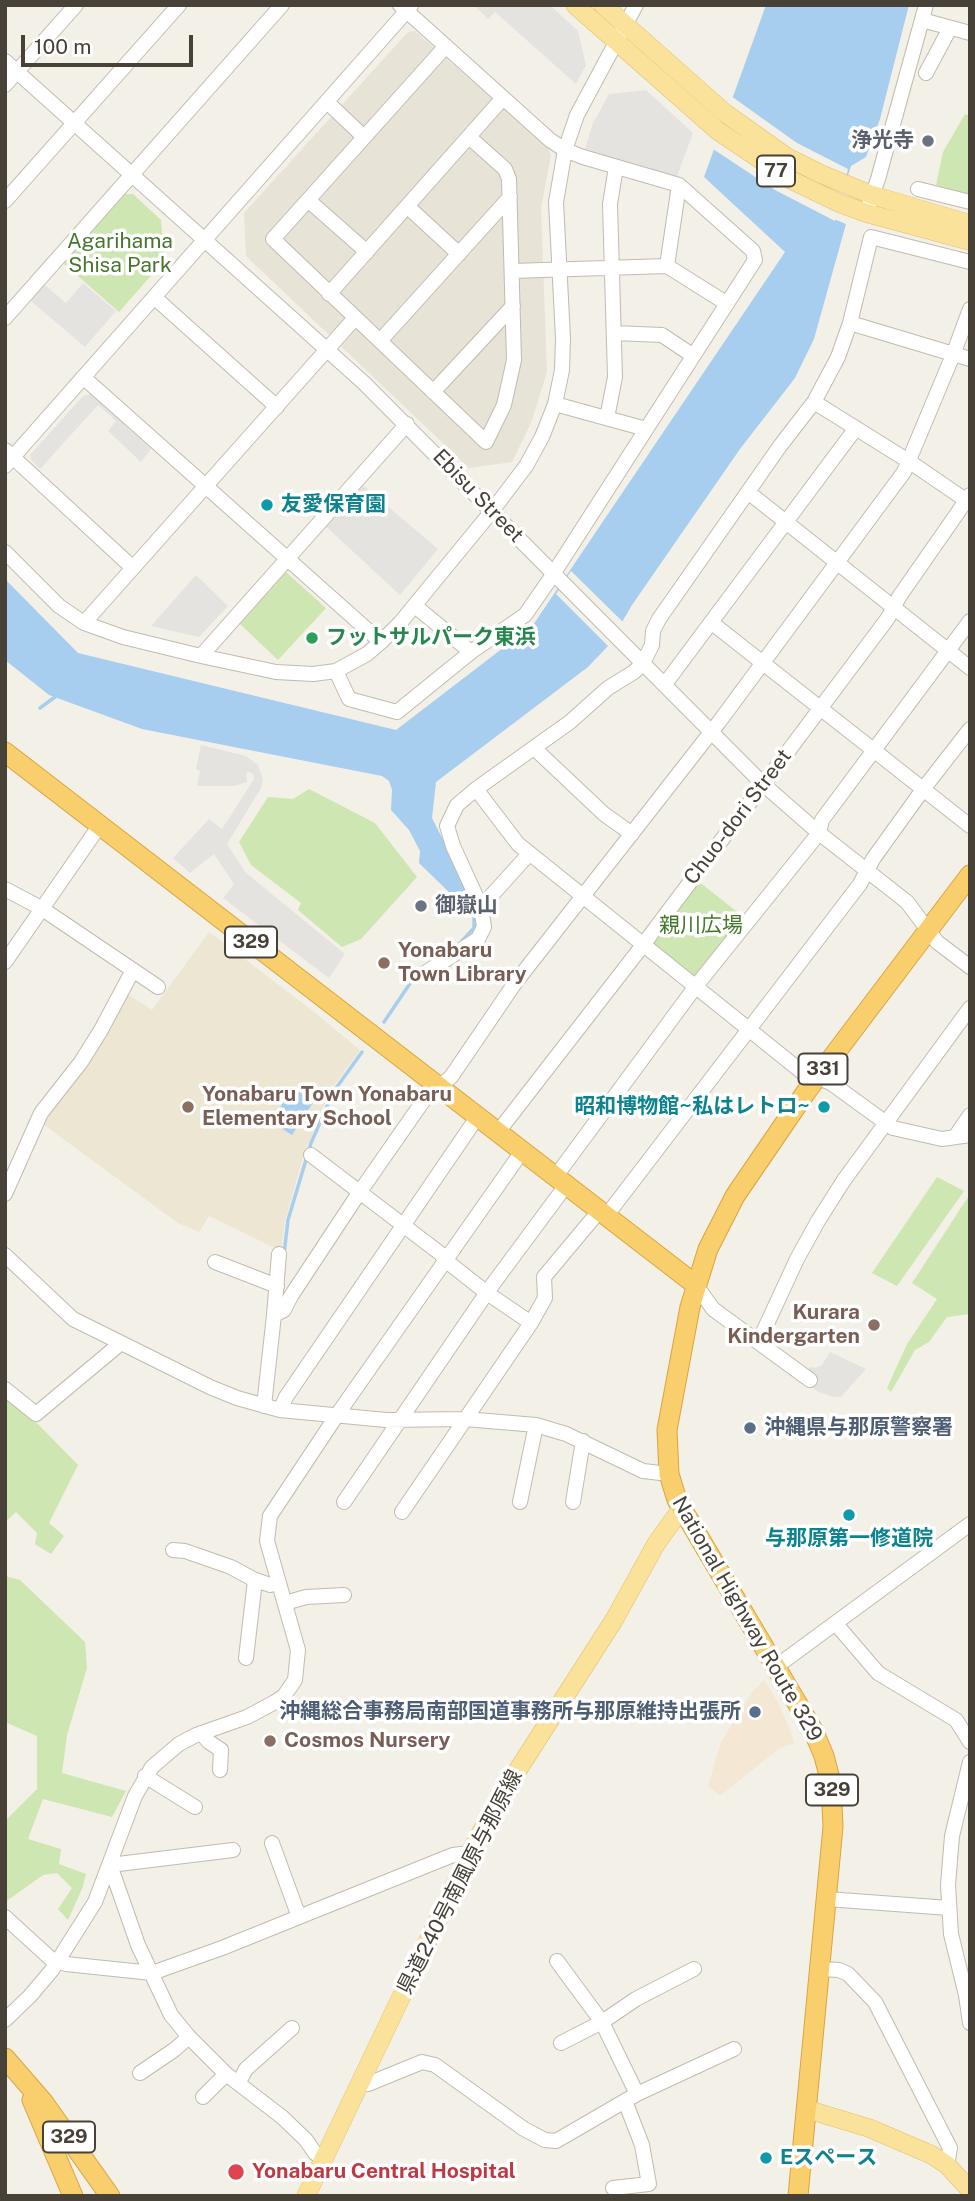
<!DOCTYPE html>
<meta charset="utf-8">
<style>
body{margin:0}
#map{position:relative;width:975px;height:2201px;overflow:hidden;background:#f3f0e8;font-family:"Public Sans",sans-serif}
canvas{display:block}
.frame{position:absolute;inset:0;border:7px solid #474137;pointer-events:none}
.scale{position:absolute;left:21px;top:35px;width:172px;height:32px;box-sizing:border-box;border:4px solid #474137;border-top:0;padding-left:9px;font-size:21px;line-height:24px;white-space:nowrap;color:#474137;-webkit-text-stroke:5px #fff;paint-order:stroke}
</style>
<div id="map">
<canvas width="975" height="2201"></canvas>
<div class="frame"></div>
<div class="scale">100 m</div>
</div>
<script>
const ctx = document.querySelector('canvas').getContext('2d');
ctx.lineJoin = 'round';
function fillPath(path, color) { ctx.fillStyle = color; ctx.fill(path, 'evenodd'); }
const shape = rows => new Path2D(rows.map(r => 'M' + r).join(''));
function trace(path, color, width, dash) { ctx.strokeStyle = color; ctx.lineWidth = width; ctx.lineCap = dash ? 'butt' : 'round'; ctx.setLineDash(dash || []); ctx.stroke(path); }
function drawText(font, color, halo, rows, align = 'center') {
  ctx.font = font + ' "Public Sans","Noto Sans JP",sans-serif'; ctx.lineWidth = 7; ctx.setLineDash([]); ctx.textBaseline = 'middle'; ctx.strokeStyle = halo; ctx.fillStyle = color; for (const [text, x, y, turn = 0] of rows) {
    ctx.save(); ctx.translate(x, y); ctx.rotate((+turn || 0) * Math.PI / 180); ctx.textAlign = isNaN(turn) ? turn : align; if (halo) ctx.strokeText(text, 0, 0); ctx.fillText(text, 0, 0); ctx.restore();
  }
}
const residential = shape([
 [415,31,547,146,551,155,541,208,547,372,531,423,512,462,469,468,246,256,244,213,408,32]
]);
const commercial = shape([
 [764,1680,779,1704,795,1743,780,1748,720,1796,708,1786,721,1742,753,1691]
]);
const education = shape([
 [209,932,309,1008,360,1050,330,1091,303,1157,285,1221,281,1251,209,1216,199,1232,178,1223,40,1122,126,993,152,1010]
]);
const green = shape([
 [965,114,970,116,969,195,936,185,943,152],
 [121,194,133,194,161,220,164,261,119,312,62,262],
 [286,572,326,608,278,660,239,623],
 [309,789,375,823,417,877,361,939,342,947,298,910,301,903,251,865,239,842,268,797,293,799],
 [698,881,745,918,700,975,692,977,651,944],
 [937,1177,964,1191,897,1286,872,1273],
 [970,1194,970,1314,947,1317,929,1342,915,1350,891,1392,887,1388,907,1344,937,1299,912,1283],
 [5,1397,38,1424,78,1465,49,1523,64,1536,51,1554,35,1544,37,1533,16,1512,5,1522],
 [5,1576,20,1580,85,1642,87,1668,67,1735,62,1773,126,1791,112,1817,43,1799,28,1839,61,1849,59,1864,86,1874,82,1889,68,1920,58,1909,72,1888,57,1873,43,1875,5,1902,5,1821,37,1789,37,1736,5,1722]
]);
const parking = shape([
 [474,5,550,5,578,31,586,65,576,84,495,12,488,19],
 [646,90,693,133,676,179,590,155,585,149,593,123,609,94],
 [40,281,66,303,83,283,116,311,85,347,26,297],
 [91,394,151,449,141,462,108,431,116,421,98,405,40,469,32,461,30,455,83,396],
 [358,481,438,549,400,595,320,521],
 [196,575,228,606,199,637,151,626],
 [201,745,246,756,258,765,263,779,261,788,227,844,246,873,345,954,329,978,223,898,234,884,214,854,190,873,173,858,209,819,222,829,254,779,253,774,249,772,246,773,247,782,234,786,197,786,200,771,196,769],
 [830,1352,866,1369,841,1397,833,1397,819,1392,801,1381,810,1367,815,1368,822,1365]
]);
const water = shape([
 [766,5,909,5,880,119,866,157,851,166,834,219,846,224,814,339,795,378,740,449,632,605,608,646,588,667,436,782,432,818,476,905,461,914,457,900,419,863,420,851,409,830,391,810,392,790,389,781,382,776,142,729,49,695,5,660,5,579,78,653,396,730,533,625,785,252,704,177],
 [292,1088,314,1101,292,1135,271,1122]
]);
const pier = shape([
 [731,96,797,143,848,169,835,221,775,190,713,149],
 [571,571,625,624,610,648,556,594]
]);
const stream = shape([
 [40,708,55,697],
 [462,941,474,928,474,916,470,909],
 [384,1022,411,982,421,974],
 [284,1254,288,1220,311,1143,334,1091,362,1052]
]);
const minor = shape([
 [922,20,970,33],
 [446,46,273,239,486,442,504,405,514,360,509,179,505,169,469,137],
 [5,61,364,383,763,784,819,833,907,902,937,942,970,967],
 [926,73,950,28],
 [5,85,76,5],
 [327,102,364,137],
 [918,189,970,202],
 [308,200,367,252],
 [5,201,179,5],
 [407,206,459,254],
 [866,213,878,179,926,5],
 [667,266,679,185],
 [512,271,667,266,726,303],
 [329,294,503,98],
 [154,297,277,407],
 [5,318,282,5],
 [850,323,970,359],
 [614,333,662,335,692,355],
 [380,341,510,197],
 [83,377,381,642],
 [433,392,513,306],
 [814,402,910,462,970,503],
 [555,404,646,429],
 [607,418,615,377,610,204,616,167],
 [5,450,133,568],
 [5,466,411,6],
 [748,492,970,668],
 [5,552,59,606,84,623,123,637,201,656,276,672,313,674,336,671,367,654,381,642,400,623,492,511,526,466,542,437,555,404,562,370,563,338,556,202,565,150,577,115,636,5],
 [415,606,471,652],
 [84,623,355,318],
 [712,623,970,826],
 [201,656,407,424],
 [336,671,349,699,397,712,471,652,525,615,548,582,755,260,753,251,679,185,583,157,565,150,550,140,400,5],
 [665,684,856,428],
 [534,748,604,814,632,834],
 [476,789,518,844,802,1072,831,1083,893,1128,942,1139,970,1135],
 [5,889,41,908,158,987],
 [481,907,529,854],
 [5,962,100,825],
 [425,973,478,939,484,927,481,907,453,846,447,826,457,805,476,789,570,722,608,688,634,672,643,663,652,645,653,631,659,619,780,446,814,402,838,357,850,323,871,237,970,262],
 [498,1132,643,945,888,618,899,597,970,495],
 [955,1137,970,1115],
 [311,1155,441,1254,445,1260,487,1293,531,1323],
 [556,1176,696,986,819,833,822,820,970,621],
 [5,1194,41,1113,81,1062,101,1030,133,970],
 [607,1215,860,884,873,859,924,788,970,729],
 [5,1255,73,1319,210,1387,237,1398,280,1410,386,1420,465,1419,536,1425,566,1434,643,1471,669,1474],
 [215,1262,277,1286],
 [696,1285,713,1309,810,1380],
 [274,1315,279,1254],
 [759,1341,797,1259,818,1221,844,1180,970,1008],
 [5,1389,36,1414,121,1343],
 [264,1406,274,1315,284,1310,291,1296,359,1193,426,1097,451,1077,515,983,719,722,904,472,953,355,970,309],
 [280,1410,286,1397,478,1116],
 [344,1502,490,1288,567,1184],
 [520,1502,536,1425],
 [573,1502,583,1441],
 [402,1512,531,1323,545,1298,544,1277,600,1210],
 [173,1550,185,1551,231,1567,253,1579,270,1585,278,1583],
 [285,1603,306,1597,344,1595],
 [836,1624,878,1673,956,1720,970,1742],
 [246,1658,255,1580],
 [777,1666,970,1524],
 [201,1733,209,1742,221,1750,220,1770],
 [970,1762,952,1836,948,1885,951,1934,966,1995,970,2023],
 [145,1776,195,1807],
 [272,1843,299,1917],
 [233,1850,110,1865,138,1945,171,2015,189,2037,226,2074,282,2117,306,2140,315,2153,323,2159],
 [827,1899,949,1908],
 [5,1917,51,1959,66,1964,152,1973,222,1948,453,1855,470,1853],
 [557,1961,602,2022,561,2043],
 [821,1969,839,1970,848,1974,875,2002,950,2148,947,2165],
 [5,2020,30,1996,52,1970,95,1902,135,1796,152,1767,179,1744,196,1735,247,1717,275,1702,284,1696,295,1680,298,1650,267,1541,270,1516,337,1415,523,1150],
 [140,2073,174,2050,189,2037],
 [239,2082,246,2069,292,2028],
 [358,2085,368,2084,422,2062,435,2065,524,2129,545,2140,556,2141,637,2094,734,2049],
 [637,2094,602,2022,636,1999,694,1969],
 [203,2097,226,2074],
 [613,2188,649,2184,642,2145,625,2101]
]);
const major = shape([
 [575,5,718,131,791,180,839,203,866,213,970,241],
 [603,5,725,113,787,157,821,174,872,195,970,224],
 [806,2109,869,2128,932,2155,947,2165,970,2190],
 [306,2196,470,1853,496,1804,614,1620,656,1544,681,1509]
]);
const highway = shape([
 [5,752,696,1285],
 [5,2058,44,2103,110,2196],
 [32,2100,73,2196],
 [798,2196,833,1827,831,1783,824,1756,813,1730,677,1500,669,1474,667,1430,690,1307,708,1249,735,1196,806,1092,970,875]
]);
const markers = [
 [928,141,7,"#6b7280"],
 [267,505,7,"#0f9aa8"],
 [312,638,7,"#2e9e5b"],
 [421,906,7,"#6b7280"],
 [384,963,7,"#8d6e63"],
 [188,1107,7,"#8d6e63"],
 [824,1107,7,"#0f9aa8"],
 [874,1325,7,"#8d6e63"],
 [750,1428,7,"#5c6f8a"],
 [849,1515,7,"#0f9aa8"],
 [755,1712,7,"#5c6f8a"],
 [270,1741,7,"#8d6e63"],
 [766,2158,7,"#0f9aa8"],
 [236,2172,9,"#e0444e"]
];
const shields = [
 [776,171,38],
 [251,942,52],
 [823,1069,49],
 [832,1790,52],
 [69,2137,52]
];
const shieldNames = [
 ["77",776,171],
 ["329",251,942],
 ["331",823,1069],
 ["329",832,1790],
 ["329",69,2137]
];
const worshipNames = [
 ["浄光寺",914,141],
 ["御嶽山",435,906,"left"]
];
const parkNames = [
 ["Agarihama",120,242],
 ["Shisa Park",120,266],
 ["親川広場",701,926]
];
const streetNames = [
 ["Ebisu Street",478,496,46],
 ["Chuo-dori Street",738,817,-53],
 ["National Highway Route 329",747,1619,60],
 ["県道240号南風原与那原線",460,1882,-63]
];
const cultureNames = [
 ["友愛保育園",281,505],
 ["昭和博物館~私はレトロ~",810,1107,"right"],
 ["与那原第一修道院",849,1539,"center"],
 ["Eスペース",780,2158]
];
const leisureNames = [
 ["フットサルパーク東浜",326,638]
];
const educationNames = [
 ["Yonabaru",398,951],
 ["Town Library",398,975],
 ["Yonabaru Town Yonabaru",202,1095],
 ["Elementary School",202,1119],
 ["Kurara",860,1313,"right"],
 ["Kindergarten",860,1337,"right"],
 ["Cosmos Nursery",284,1741]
];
const serviceNames = [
 ["沖縄県与那原警察署",764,1428],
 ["沖縄総合事務局南部国道事務所与那原維持出張所",741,1712,"right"]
];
const healthNames = [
 ["Yonabaru Central Hospital",252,2172]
];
fillPath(residential, '#e7e3d6');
fillPath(commercial, '#f4e8d4');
fillPath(education, '#ece6d3');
fillPath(green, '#cde6b2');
fillPath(parking, '#e5e3e0');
fillPath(water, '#a7ceee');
fillPath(pier, '#f3f0e8');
trace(stream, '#a7ceee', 3.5);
trace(minor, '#c2bbae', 16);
trace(major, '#e0c06a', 19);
trace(highway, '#d8a53e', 21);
trace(minor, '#fff', 14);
trace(major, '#fae29a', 18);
trace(highway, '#f9cf6e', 19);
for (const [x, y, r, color] of markers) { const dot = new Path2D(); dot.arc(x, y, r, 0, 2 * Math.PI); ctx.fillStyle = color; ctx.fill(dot); trace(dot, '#fff', 2.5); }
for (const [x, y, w] of shields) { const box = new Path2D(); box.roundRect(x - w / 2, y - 15.5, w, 31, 5); ctx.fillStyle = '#fff'; ctx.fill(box); trace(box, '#474137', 2); }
drawText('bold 19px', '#474137', null, shieldNames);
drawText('bold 21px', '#5b616d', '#fff', worshipNames, 'right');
drawText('21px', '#46772c', '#fff', parkNames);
drawText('21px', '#474137', '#fff', streetNames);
drawText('bold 21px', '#0d838f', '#fff', cultureNames, 'left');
drawText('bold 21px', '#27864d', '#fff', leisureNames, 'left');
drawText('bold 21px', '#785e54', '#fff', educationNames, 'left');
drawText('bold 21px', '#4e5e75', '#fff', serviceNames, 'left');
drawText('bold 21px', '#be3a42', '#fff', healthNames, 'left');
</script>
